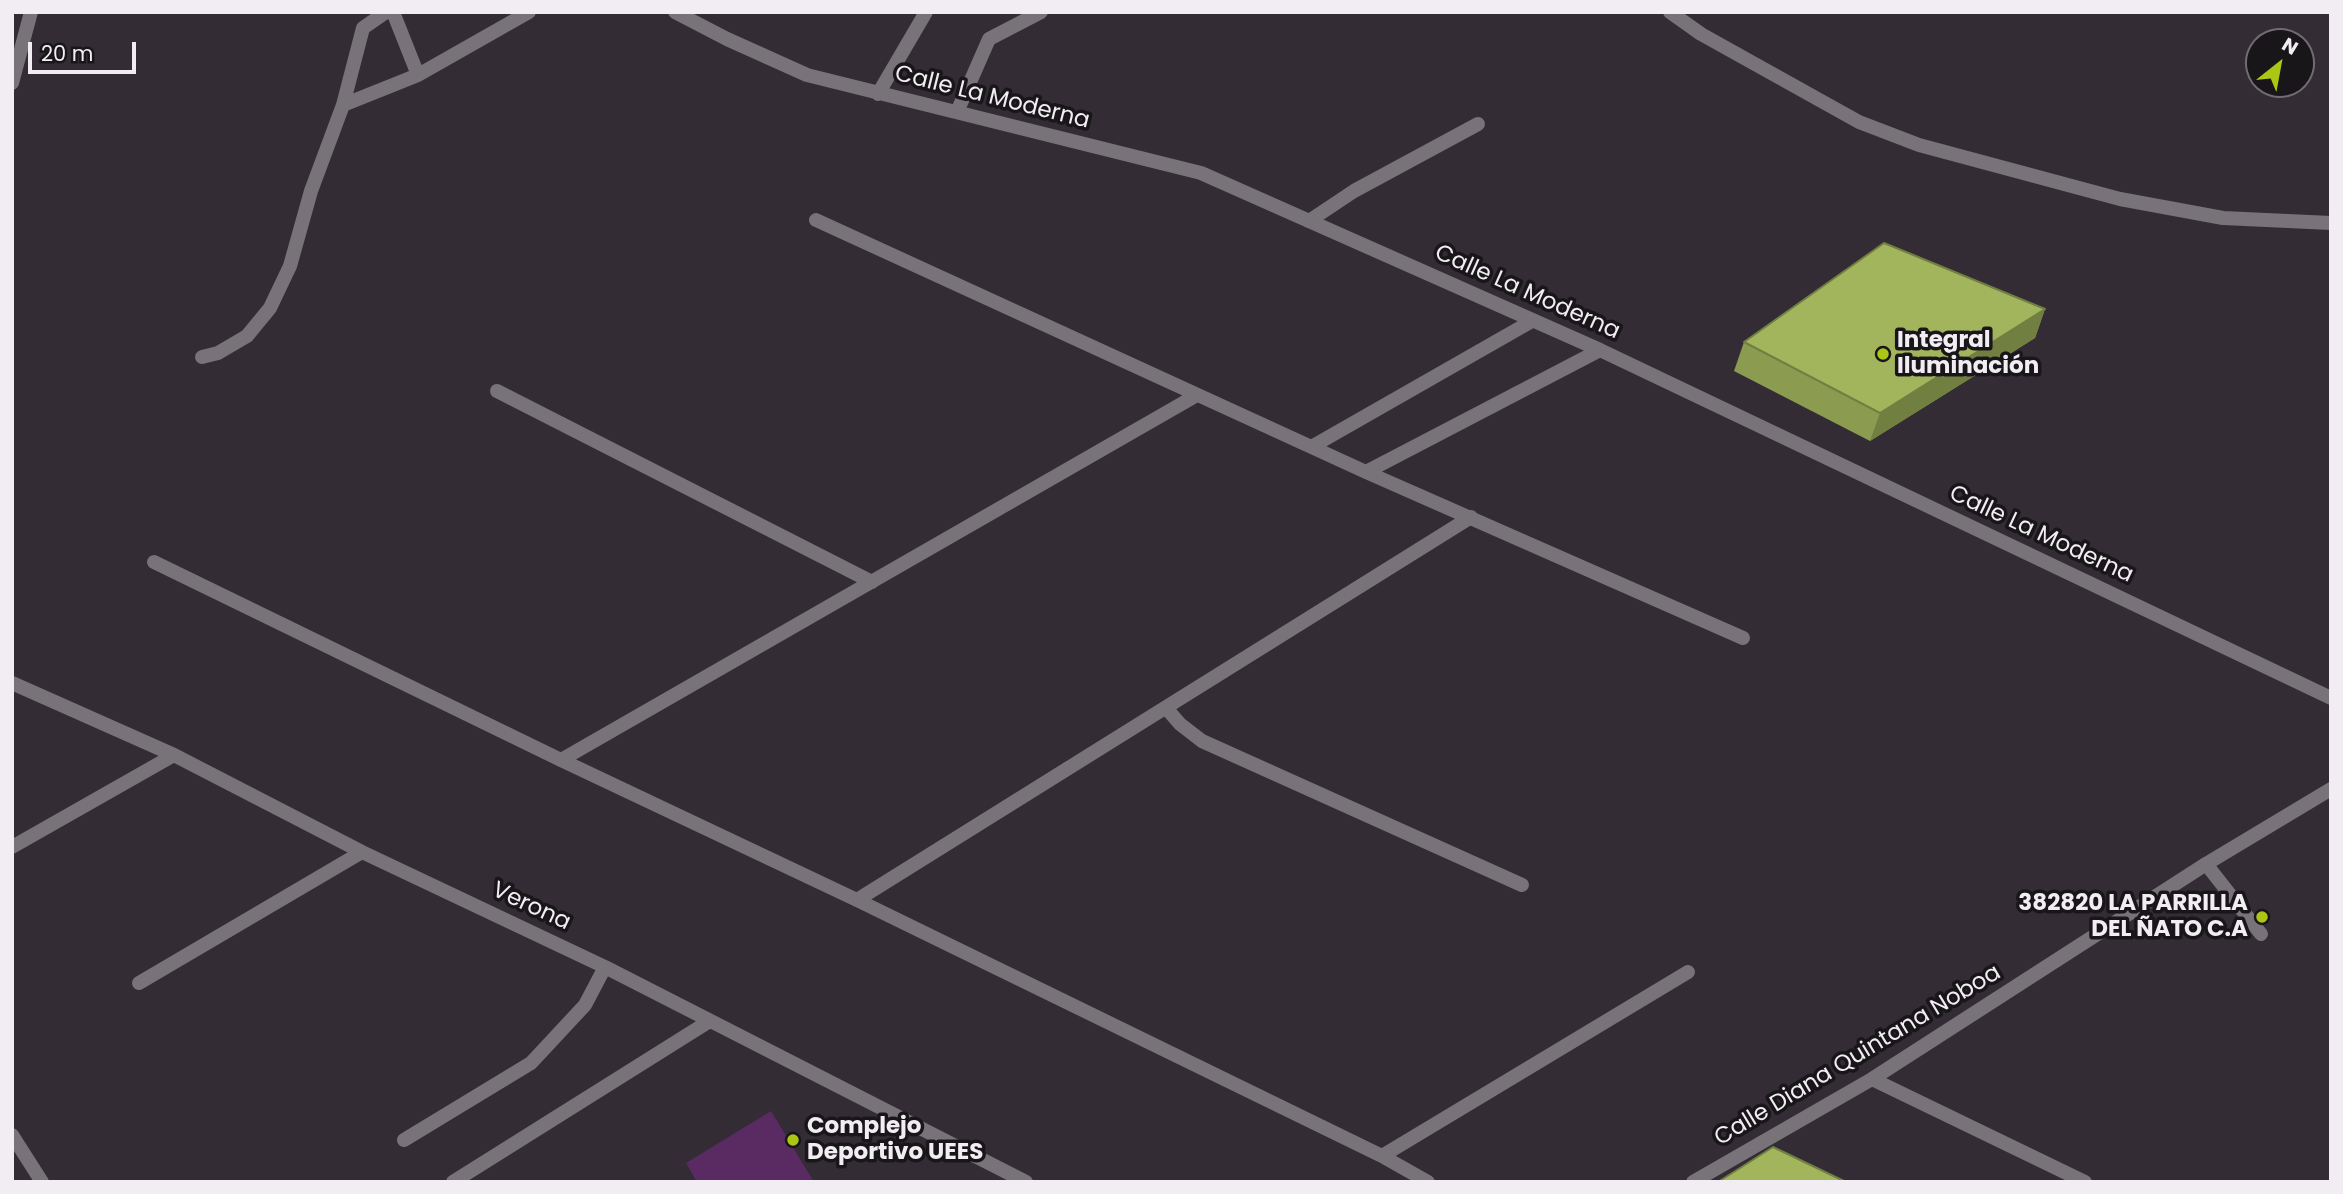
<!DOCTYPE html>
<meta charset="utf-8">
<style>
body{margin:0}
#map{position:relative;width:2343px;height:1194px;overflow:hidden;background:#332c35;font-family:Poppins,sans-serif}
canvas{display:block}
.frame{position:absolute;inset:0;border:14px solid #f2edf3;pointer-events:none}
.north{position:absolute;left:2245px;top:28px;width:70px;height:70px;box-sizing:border-box;background:#19161a;border:2px solid #706c71;border-radius:50%;rotate:31deg;font-size:19px;font-weight:700;line-height:28px;text-align:center;color:#f2edf3}
.north::after{content:'';display:block;margin:auto;width:24px;height:32px;background:#abc614;clip-path:polygon(50% 0,100% 100%,50% 72%,0 100%)}
.scale{position:absolute;left:28px;top:42px;width:108px;height:32px;box-sizing:border-box;border:4px solid #f2edf3;border-top:0;padding-left:9px;font-size:21px;line-height:24px;white-space:nowrap;color:#f2edf3;-webkit-text-stroke:5px #19161a;paint-order:stroke}
</style>
<div id="map">
<canvas width="2343" height="1194"></canvas>
<div class="frame"></div>
<div class="north">N</div>
<div class="scale">20 m</div>
</div>
<script>
const ctx = document.querySelector('canvas').getContext('2d');
ctx.lineJoin = 'round';
function fillPath(path, color) { ctx.fillStyle = color; ctx.fill(path, 'evenodd'); }
const shape = rows => new Path2D(rows.map(r => 'M' + r).join(''));
function trace(path, color, width, dash) { ctx.strokeStyle = color; ctx.lineWidth = width; ctx.lineCap = dash ? 'butt' : 'round'; ctx.setLineDash(dash || []); ctx.stroke(path); }
function drawText(font, color, halo, rows, align = 'center') {
  ctx.font = font + ' Poppins,sans-serif'; ctx.lineWidth = 7; ctx.setLineDash([]); ctx.textBaseline = 'middle'; ctx.strokeStyle = halo; ctx.fillStyle = color; for (const [text, x, y, turn = 0] of rows) {
    ctx.save(); ctx.translate(x, y); ctx.rotate((+turn || 0) * Math.PI / 180); ctx.textAlign = isNaN(turn) ? turn : align; if (halo) ctx.strokeText(text, 0, 0); ctx.fillText(text, 0, 0); ctx.restore();
  }
}
const green = shape([
 [771,1111,814,1182,697,1182,686,1163]
]);
const service = shape([
 [1309,221,1354,191,1478,124],
 [2206,864,2261,934]
]);
const minor = shape([
 [393,12,418,75],
 [675,12,727,39,807,75,1201,173,1600,350,2331,698],
 [1670,12,1701,34,1859,122,1919,145,2120,199,2223,218,2331,223],
 [12,83,31,12],
 [878,94,926,12],
 [343,105,418,75,529,12],
 [957,112,989,39,1041,12],
 [816,220,1366,472,1743,638],
 [202,357,218,353,247,336,270,308,290,266,311,191,343,105,363,28,386,12],
 [497,391,872,582],
 [1313,446,1532,321],
 [1366,472,1600,350],
 [154,562,561,760,857,900,1382,1156,1428,1182],
 [12,683,174,755,362,852,605,967,1026,1182],
 [1167,709,1180,724,1202,741,1522,885],
 [561,760,1197,395],
 [12,847,174,755],
 [857,900,1471,517],
 [139,983,362,852],
 [1872,1079,2085,1182],
 [12,1135,42,1182],
 [404,1140,531,1063,585,1005,605,967],
 [1382,1156,1688,972],
 [453,1182,708,1022],
 [1693,1182,1872,1079,2206,864,2331,789]
]);
const wall = shape([
 [2045,309,2035,338,1870,441,1734,371,1744,342]
]);
const shadedWall = shape([
 [2045,309,2035,338,1870,441,1880,413]
]);
const building = shape([
 [1884,243,2045,309,1880,413,1744,342,1884,243],
 [1773,1147,1846,1182,1718,1182,1773,1147]
]);
const markers = [
 [1883,354,7,"#abc614"],
 [2262,917,7,"#abc614"],
 [793,1140,7,"#abc614"]
];
const streetNames = [
 ["Calle La Moderna",992,98,14],
 ["Calle La Moderna",1527,293,24],
 ["Calle La Moderna",2041,535,25],
 ["Verona",531,907,25],
 ["Calle Diana Quintana Noboa",1858,1056,-31]
];
const poiNames = [
 ["Integral",1897,341],
 ["Iluminación",1897,367],
 ["382820 LA PARRILLA",2248,904,"right"],
 ["DEL ÑATO C.A",2248,930,"right"],
 ["Complejo",807,1127],
 ["Deportivo UEES",807,1153]
];
fillPath(green, '#5a2b63');
trace(service, '#777378', 14);
trace(minor, '#777378', 14);
fillPath(wall, '#8b9c50');
fillPath(shadedWall, '#717f41');
fillPath(building, '#a2b55d');
trace(building, '#717f41', 2);
for (const [x, y, r, color] of markers) { const dot = new Path2D(); dot.arc(x, y, r, 0, 2 * Math.PI); ctx.fillStyle = color; ctx.fill(dot); trace(dot, '#19161a', 2.5); }
drawText('23px', '#f2edf3', '#19161a', streetNames);
drawText('bold 23px', '#f2edf3', '#19161a', poiNames, 'left');
</script>
